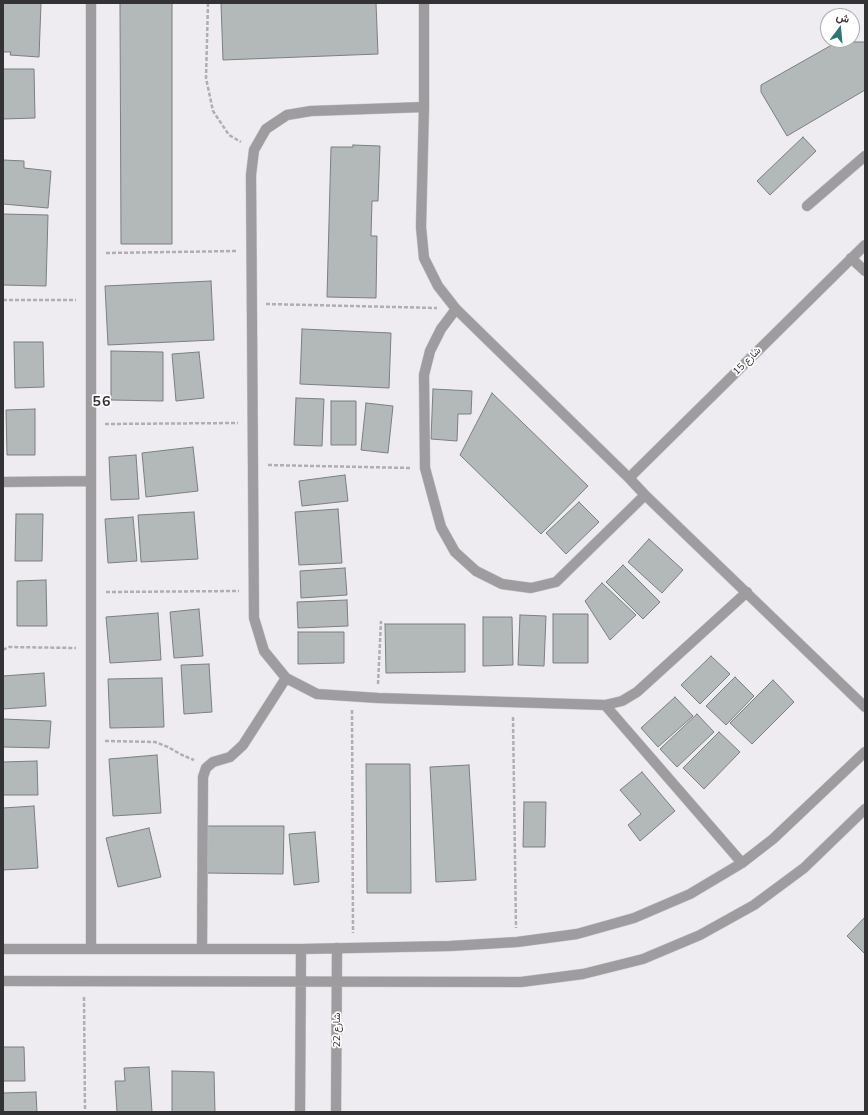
<!DOCTYPE html>
<meta charset="utf-8">
<style>
body{margin:0}
#map{position:relative;width:868px;height:1115px;overflow:hidden;background:#eeecf1;font-family:Mulish,Vazirmatn,sans-serif}
canvas{display:block}
.frame{position:absolute;inset:0;border:4px solid #333234;pointer-events:none}
.north{position:absolute;left:820px;top:8px;width:40px;height:40px;box-sizing:border-box;background:#fff;border:1px solid #adadae;border-radius:50%;rotate:16deg;font-size:11px;font-weight:700;line-height:16px;text-align:center;color:#333234}
.north::after{content:'';display:block;margin:auto;width:14px;height:18px;background:#2d7671;clip-path:polygon(50% 0,100% 100%,50% 72%,0 100%)}
</style>
<div id="map">
<canvas width="868" height="1115"></canvas>
<div class="frame"></div>
<div class="north">ش</div>
</div>
<script>
const ctx = document.querySelector('canvas').getContext('2d');
ctx.lineJoin = 'round';
function fillPath(path, color) { ctx.fillStyle = color; ctx.fill(path, 'evenodd'); }
const shape = rows => new Path2D(rows.map(r => 'M' + r).join(''));
function trace(path, color, width, dash) { ctx.strokeStyle = color; ctx.lineWidth = width; ctx.lineCap = dash ? 'butt' : 'round'; ctx.setLineDash(dash || []); ctx.stroke(path); }
function drawText(font, color, halo, rows, align = 'center') {
  ctx.font = font + ' Mulish,Vazirmatn,sans-serif'; ctx.lineWidth = 3.5; ctx.setLineDash([]); ctx.textBaseline = 'middle'; ctx.strokeStyle = halo; ctx.fillStyle = color; for (const [text, x, y, turn = 0] of rows) {
    ctx.save(); ctx.translate(x, y); ctx.rotate((+turn || 0) * Math.PI / 180); ctx.textAlign = isNaN(turn) ? turn : align; if (halo) ctx.strokeText(text, 0, 0); ctx.fillText(text, 0, 0); ctx.restore();
  }
}
const building = shape([
 [3,3,41,3,39,57,10,55,11,52,3,52,3,3],
 [120,3,172,3,172,244,121,244,120,3],
 [221,3,376,3,378,54,223,60,221,3],
 [837,42,865,42,865,90,787,136,761,92,761,85,837,42],
 [3,69,34,69,35,118,3,119,3,69],
 [803,137,816,151,770,195,757,181,803,137],
 [353,145,380,146,378,201,372,201,371,236,377,236,376,298,327,297,331,147,353,147,353,145],
 [3,160,24,161,24,168,51,171,48,208,3,204,3,160],
 [3,214,48,215,46,286,3,285,3,214],
 [211,281,214,340,108,345,105,286,211,281],
 [302,329,391,333,389,388,300,384,302,329],
 [14,342,43,342,44,387,15,388,14,342],
 [111,351,163,352,163,401,111,400,111,351],
 [199,352,204,398,176,401,172,354,199,352],
 [433,389,472,391,471,414,458,414,457,441,431,439,433,389],
 [492,393,588,486,541,534,460,455,492,393],
 [296,398,324,399,322,446,294,445,296,398],
 [331,401,356,401,356,445,331,445,331,401],
 [366,403,393,406,388,453,361,450,366,403],
 [35,409,35,455,7,455,6,410,35,409],
 [193,447,198,491,146,497,142,453,193,447],
 [136,455,139,499,111,500,109,457,136,455],
 [345,475,348,501,302,506,299,481,345,475],
 [579,502,599,522,566,554,546,533,579,502],
 [338,509,342,563,299,565,295,512,338,509],
 [194,512,198,559,141,562,138,515,194,512],
 [16,514,43,514,42,561,15,561,16,514],
 [133,517,137,561,108,563,105,519,133,517],
 [649,539,683,570,662,593,628,562,649,539],
 [623,565,660,602,643,619,606,582,623,565],
 [345,568,347,595,301,598,300,571,345,568],
 [46,580,47,626,17,626,17,581,46,580],
 [602,583,636,615,610,640,585,601,602,583],
 [347,600,348,626,298,628,297,602,347,600],
 [199,609,203,656,174,658,170,612,199,609],
 [158,613,161,660,110,663,106,617,158,613],
 [553,614,588,614,588,663,553,663,553,614],
 [520,615,546,616,544,666,518,665,520,615],
 [483,617,512,617,513,665,483,666,483,617],
 [385,624,465,624,465,672,386,673,385,624],
 [298,632,344,632,344,663,298,664,298,632],
 [711,656,730,674,700,704,681,685,711,656],
 [209,664,212,712,184,714,181,665,209,664],
 [44,673,46,706,3,709,3,676,44,673],
 [735,677,754,696,726,725,706,706,735,677],
 [162,678,164,727,110,728,108,679,162,678],
 [773,680,794,702,752,744,730,723,773,680],
 [675,697,693,716,658,747,641,728,675,697],
 [697,714,714,732,677,767,660,749,697,714],
 [3,719,51,721,49,748,3,747,3,719],
 [719,732,740,752,704,789,683,768,719,732],
 [157,755,161,813,113,816,109,759,157,755],
 [37,761,38,795,3,795,3,762,37,761],
 [366,764,410,764,411,893,367,893,366,764],
 [469,765,476,880,436,882,430,767,469,765],
 [642,772,675,811,640,841,628,825,641,814,620,790,642,772],
 [524,802,546,802,545,847,523,847,524,802],
 [34,806,38,868,3,870,3,808,34,806],
 [205,826,284,826,283,874,205,873,205,826],
 [149,828,161,877,118,887,106,838,149,828],
 [315,832,319,882,294,885,289,834,315,832],
 [865,917,865,954,847,936,865,917],
 [3,1047,24,1047,25,1081,3,1081,3,1047],
 [149,1067,152,1112,117,1112,115,1081,125,1081,124,1068,149,1067],
 [172,1071,214,1072,215,1112,172,1112,172,1071],
 [36,1092,37,1112,3,1112,3,1093,36,1092]
]);
const path = shape([
 [208,3,206,78,213,111,229,135,241,142],
 [106,253,237,251],
 [3,300,76,300],
 [266,304,437,308],
 [105,424,238,423],
 [268,465,410,468],
 [106,592,239,591],
 [3,650,9,647,76,648],
 [378,684,381,621],
 [352,710,353,933],
 [513,717,516,928],
 [105,741,155,742,168,747,182,755,194,760],
 [84,997,85,1112]
]);
const minor = shape([
 [91,3,91,949],
 [424,3,424,107,421,227,424,258,438,286,456,309,629,478,645,495,865,707],
 [424,107,311,111,287,115,266,129,254,150,251,175,254,618,264,651,286,678,317,694,378,698,605,705,622,701,637,692,747,592],
 [807,206,865,156],
 [851,258,865,271],
 [456,309,441,329,430,351,424,375,425,468,441,527,455,552,476,571,502,584,531,588,556,582,645,495],
 [629,478,865,245],
 [3,482,91,481],
 [605,705,742,863],
 [3,949,301,949,450,946,517,942,577,934,634,918,690,894,742,863,773,839,865,752],
 [202,949,203,777,206,768,213,762,230,757,243,745,286,678],
 [3,981,521,982,583,974,643,959,700,935,754,905,804,868,865,809],
 [300,1112,301,949],
 [336,1112,337,948]
]);
const streetNames = [
 ["شارع 15",747,361,-45],
 ["شارع 22",337,1030,-90]
];
const districtNames = [
 ["56",102,402]
];
fillPath(building, '#b3b9b8');
trace(building, '#7a7f7f', 1);
trace(minor, '#c9c7cb', 11);
trace(path, '#b0aeb2', 2.5, [4, 2]);
trace(minor, '#9e9c9e', 10);
drawText('10px', '#333234', '#fff', streetNames);
ctx.letterSpacing = '1px';
drawText('bold 14px', '#302d31', '#fff', districtNames);
ctx.letterSpacing = '0px';
</script>
